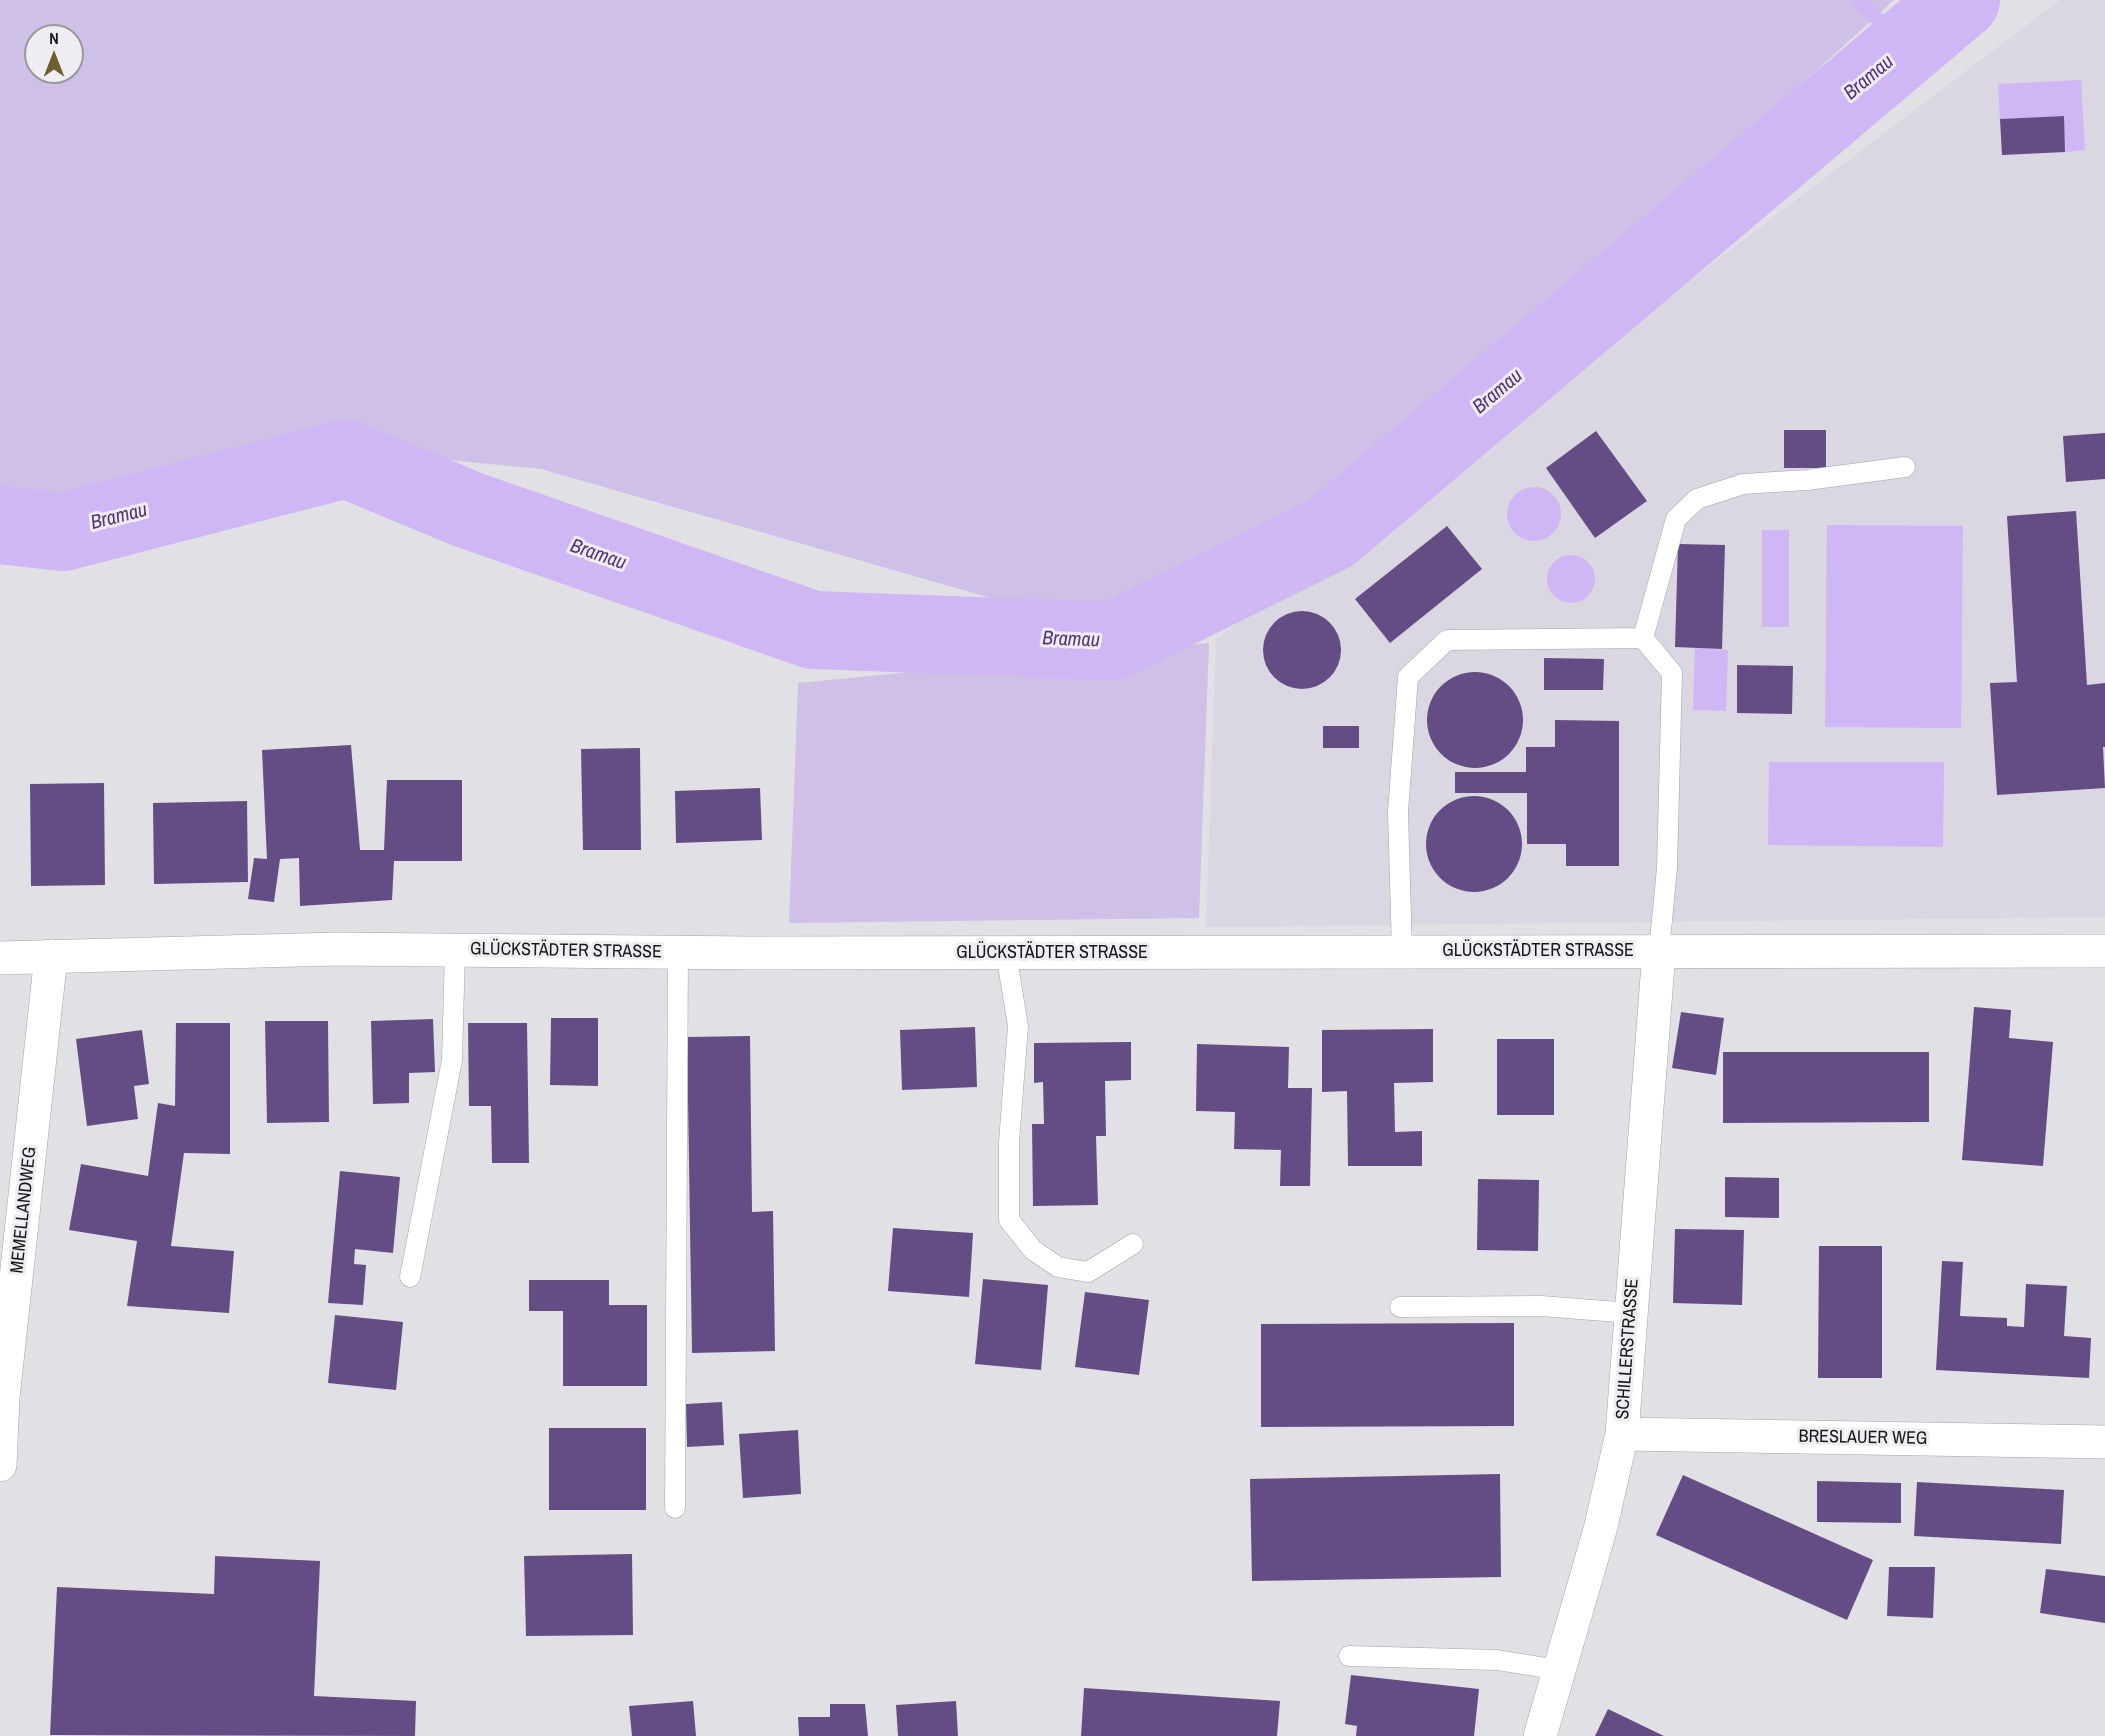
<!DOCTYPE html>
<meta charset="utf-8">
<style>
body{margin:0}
#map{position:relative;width:2105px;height:1736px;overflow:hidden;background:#e1e0e4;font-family:"Archivo Narrow",sans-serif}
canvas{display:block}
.north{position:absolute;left:24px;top:24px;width:60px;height:60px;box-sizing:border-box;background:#efedf1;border:2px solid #99979b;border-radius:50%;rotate:0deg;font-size:16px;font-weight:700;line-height:24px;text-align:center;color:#181719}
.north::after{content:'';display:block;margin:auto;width:21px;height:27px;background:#6e5f2c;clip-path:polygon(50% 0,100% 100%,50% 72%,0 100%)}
</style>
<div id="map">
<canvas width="2105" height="1736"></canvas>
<div class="north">N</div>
</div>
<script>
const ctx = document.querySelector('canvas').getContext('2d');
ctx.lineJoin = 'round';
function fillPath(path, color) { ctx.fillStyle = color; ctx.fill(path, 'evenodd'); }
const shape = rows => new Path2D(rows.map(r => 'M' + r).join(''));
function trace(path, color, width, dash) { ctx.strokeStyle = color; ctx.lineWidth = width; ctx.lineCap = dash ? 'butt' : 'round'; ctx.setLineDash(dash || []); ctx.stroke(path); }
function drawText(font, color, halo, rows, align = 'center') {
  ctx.font = font + ' "Archivo Narrow",sans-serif'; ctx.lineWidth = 6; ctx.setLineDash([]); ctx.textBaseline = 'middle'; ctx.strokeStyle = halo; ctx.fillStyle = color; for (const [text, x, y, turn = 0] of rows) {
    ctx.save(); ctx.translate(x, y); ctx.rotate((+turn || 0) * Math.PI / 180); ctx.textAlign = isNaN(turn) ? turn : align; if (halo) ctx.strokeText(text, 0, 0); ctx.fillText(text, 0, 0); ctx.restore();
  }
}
const built = shape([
 [2060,0,2105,0,2105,917,1206,927,1216,639]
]);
const green = shape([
 [0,0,1894,0,1326,517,1113,633,541,469,346,450,61,523,0,517],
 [36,36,72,36,72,72,36,72],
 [1209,643,1199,918,789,923,798,683]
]);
const water = shape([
 [2081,80,2085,150,2065,152,2063,116,2000,119,1998,84],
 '1507 514a27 27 0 1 1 54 0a27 27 0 1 1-54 0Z',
 [1827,525,1963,526,1961,728,1825,727],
 [1762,530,1789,530,1789,627,1762,627],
 '1547 579a24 24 0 1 1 48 0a24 24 0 1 1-48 0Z',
 [1695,648,1728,650,1726,711,1693,710],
 [1769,762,1944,762,1943,847,1768,845]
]);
const stream = shape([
 [1857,0,1907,46]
]);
const river = shape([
 [0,525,63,532,346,459,469,510,813,630,1113,641,1332,532,1961,0]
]);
const building = shape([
 [2064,116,2065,152,2002,155,2000,119],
 [1784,430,1826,430,1826,468,1784,468],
 [1596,431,1647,501,1595,538,1546,468],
 [2105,433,2105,479,2066,482,2063,436],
 [2076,511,2087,685,2105,683,2105,747,2103,747,2105,788,1997,795,1990,683,2017,682,2007,516],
 [1447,526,1482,569,1390,643,1355,599],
 [1678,544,1725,545,1722,649,1675,647],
 '1263 650a39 39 0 1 1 78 0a39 39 0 1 1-78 0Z',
 [1544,658,1604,659,1603,690,1544,690],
 [1737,665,1793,666,1792,714,1737,713],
 '1427 720a48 48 0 1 1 96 0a48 48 0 1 1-96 0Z',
 [1555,720,1619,721,1619,866,1566,866,1566,844,1527,844,1527,793,1455,793,1455,772,1526,772,1526,747,1555,747],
 [1323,726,1359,726,1359,748,1323,748],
 [351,745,360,850,384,850,387,780,462,780,462,861,394,861,392,900,300,906,299,858,280,859,274,902,248,899,254,858,267,859,262,750],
 [640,748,641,850,583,850,581,749],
 [104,783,105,885,31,886,30,784],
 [760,788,762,840,676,843,675,791],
 '1426 844a48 48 0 1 1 96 0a48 48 0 1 1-96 0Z',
 [247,801,248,882,154,884,153,803],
 [1974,1007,2011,1010,2009,1038,2053,1042,2043,1166,1962,1160],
 [1681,1012,1724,1018,1716,1075,1672,1068],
 [551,1018,598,1018,598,1086,550,1085],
 [433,1019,435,1072,409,1073,409,1103,373,1104,371,1021],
 [265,1021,328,1021,329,1122,267,1123],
 [176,1023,230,1023,230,1154,184,1153,171,1246,234,1251,229,1313,127,1306,137,1241,69,1230,81,1164,148,1176,158,1103,175,1106],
 [468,1023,527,1023,529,1163,492,1163,491,1106,469,1106],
 [975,1027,977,1087,902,1090,900,1030],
 [1433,1029,1433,1082,1394,1083,1395,1132,1422,1131,1422,1166,1348,1166,1347,1091,1322,1092,1322,1030],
 [142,1030,149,1084,134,1086,138,1119,87,1126,76,1039],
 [750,1036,752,1212,773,1211,775,1351,692,1353,687,1037],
 [1497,1039,1554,1039,1554,1115,1497,1115],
 [1131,1042,1131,1080,1105,1081,1106,1136,1096,1136,1098,1205,1033,1206,1032,1124,1044,1124,1043,1082,1034,1083,1034,1043],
 [1197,1044,1289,1047,1288,1088,1312,1088,1310,1186,1280,1186,1281,1150,1234,1149,1235,1112,1196,1111],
 [1723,1052,1929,1052,1929,1122,1723,1123],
 [340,1171,400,1177,393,1253,355,1249,354,1264,366,1265,363,1305,328,1303],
 [1725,1177,1779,1178,1779,1218,1725,1217],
 [1478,1179,1539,1180,1538,1251,1477,1250],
 [893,1228,973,1233,969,1297,888,1291],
 [1675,1229,1744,1230,1742,1305,1673,1303],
 [1819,1246,1882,1246,1882,1378,1818,1378],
 [1942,1261,1963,1262,1960,1316,2007,1318,2007,1326,2024,1327,2026,1284,2067,1286,2064,1336,2091,1338,2089,1378,1936,1370],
 [983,1279,1048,1285,1041,1370,975,1364],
 [529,1280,609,1280,609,1305,647,1305,647,1386,563,1386,563,1311,529,1311],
 [1085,1292,1149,1300,1139,1375,1075,1367],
 [335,1315,403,1322,396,1390,328,1383],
 [1514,1323,1514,1426,1261,1427,1261,1324],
 [722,1402,724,1445,687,1447,686,1404],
 [549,1428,646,1428,646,1510,549,1510],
 [798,1430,801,1494,743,1498,739,1434],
 [1500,1474,1501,1577,1252,1581,1250,1479],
 [1683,1475,1873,1560,1847,1620,1656,1535],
 [1817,1481,1901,1483,1901,1523,1817,1522],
 [1917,1482,2064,1490,2061,1544,1914,1536],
 [632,1554,633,1635,526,1636,524,1556],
 [215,1556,320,1561,314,1696,416,1701,415,1736,50,1735,57,1587,214,1594],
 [1889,1567,1935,1567,1933,1618,1887,1616],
 [2046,1569,2105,1576,2105,1623,2040,1613],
 [1351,1675,1479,1689,1474,1736,1356,1736,1357,1726,1345,1724],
 [1084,1688,1280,1701,1277,1736,1081,1736],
 [693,1701,696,1736,632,1736,629,1706],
 [956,1701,958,1736,898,1736,896,1705],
 [830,1704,865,1704,868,1736,799,1736,798,1717,830,1717],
 [1608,1709,1664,1736,1595,1736]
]);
const lane = shape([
 [1643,638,1676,519,1697,499,1743,484,1807,480,1905,467],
 [1402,951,1398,812,1408,677,1447,640,1643,638,1672,673,1667,868,1659,951],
 [1006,953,1018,1026,1009,1142,1009,1220,1033,1250,1058,1267,1088,1272,1133,1244],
 [410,1277,452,1060,455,950],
 [1400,1307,1541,1306,1631,1313],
 [675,1508,678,952],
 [1349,1656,1497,1660,1559,1670]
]);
const street = shape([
 [1622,1434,2105,1442],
 [0,1465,3,1398,51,956],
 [1540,1736,1600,1530,1622,1434,1659,951]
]);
const secondary = shape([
 [0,958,336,949,750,953,2105,951]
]);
const streetNames = [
 ["GLÜCKSTÄDTER STRASSE",566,951,1],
 ["GLÜCKSTÄDTER STRASSE",1538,951],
 ["GLÜCKSTÄDTER STRASSE",1052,953],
 ["MEMELLANDWEG",24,1210,-84],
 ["SCHILLERSTRASSE",1628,1349,-86],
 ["BRESLAUER WEG",1863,1438,1]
];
const waterNames = [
 ["Bramau",1869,78,-40],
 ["Bramau",1498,392,-40],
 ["Bramau",119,517,-14],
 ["Bramau",598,555,19],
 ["Bramau",1071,640,2]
];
fillPath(built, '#dad6e2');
fillPath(green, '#cfc0e7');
fillPath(water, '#cfb6f5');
trace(stream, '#cfb6f5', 14);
trace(river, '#cfb6f5', 78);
fillPath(building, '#644d84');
trace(lane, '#a4a2a6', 21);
trace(street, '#a4a2a6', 34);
trace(secondary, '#a4a2a6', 34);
trace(lane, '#fff', 20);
trace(street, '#fff', 33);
trace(secondary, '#fff', 33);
drawText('18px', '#181719', '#efedf1', streetNames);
drawText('italic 20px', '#55337c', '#efedf1', waterNames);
</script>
